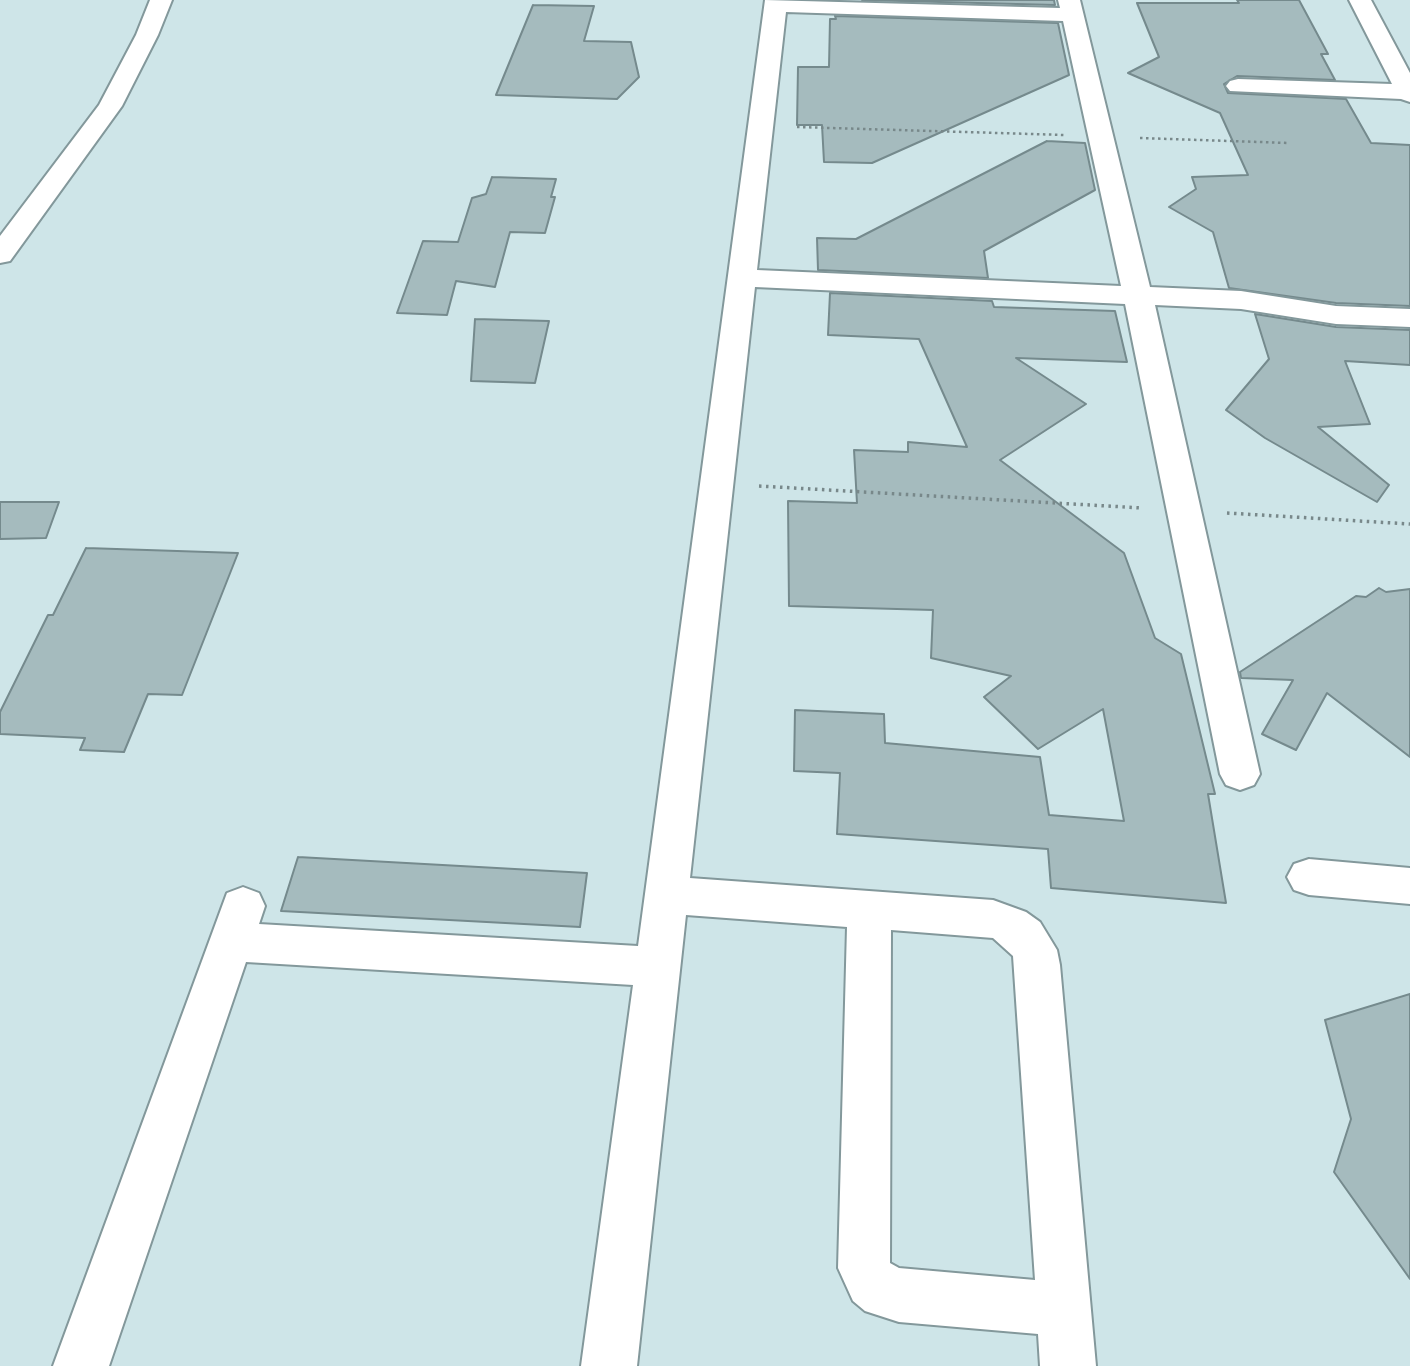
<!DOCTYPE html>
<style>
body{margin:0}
canvas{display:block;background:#cee5e8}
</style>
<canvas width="1410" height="1366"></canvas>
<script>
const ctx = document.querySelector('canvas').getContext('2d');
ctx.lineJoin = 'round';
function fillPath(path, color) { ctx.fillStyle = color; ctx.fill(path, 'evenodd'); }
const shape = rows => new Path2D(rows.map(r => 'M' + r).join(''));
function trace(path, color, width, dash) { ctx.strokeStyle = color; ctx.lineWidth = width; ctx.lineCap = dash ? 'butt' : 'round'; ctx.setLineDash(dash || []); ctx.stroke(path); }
const building = shape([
 [862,0,1054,0,1055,5,862,0],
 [1237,0,1299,0,1328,54,1321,54,1335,80,1237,76,1224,84,1228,93,1346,99,1371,143,1410,145,1410,306,1336,303,1229,288,1213,232,1169,207,1196,189,1192,177,1248,175,1220,113,1128,73,1159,57,1137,3,1239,3,1237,0],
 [533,5,594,6,584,41,631,42,639,77,617,99,496,95,533,5],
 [835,16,1058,23,1069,75,872,163,824,162,822,125,797,125,798,67,829,67,830,19,836,19,835,16],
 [1047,141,1085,143,1095,190,984,251,988,278,818,270,817,238,856,239,1047,141],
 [492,177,556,179,551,197,555,197,545,233,510,232,495,287,456,281,447,315,397,313,423,241,458,242,472,198,486,194,492,177],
 [830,293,992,301,994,307,1115,311,1127,362,1016,358,1086,404,1000,460,1124,553,1155,638,1181,654,1215,794,1208,794,1226,903,1051,888,1048,849,837,834,840,773,794,771,795,710,884,714,885,743,1040,757,1049,815,1124,821,1103,709,1038,749,984,697,1011,676,931,658,933,610,789,606,788,501,857,503,854,450,908,452,908,442,967,447,919,339,828,335,830,293],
 [1255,314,1336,327,1410,330,1410,365,1345,361,1370,424,1318,427,1389,485,1377,502,1265,438,1226,410,1269,359,1255,314],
 [475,319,549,321,535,383,471,381,475,319],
 [0,502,59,502,46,538,0,539,0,502],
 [86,548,238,553,182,695,148,694,124,752,80,750,85,738,0,734,0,712,48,615,53,615,86,548],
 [1379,588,1386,592,1410,589,1410,757,1327,693,1296,750,1262,734,1293,680,1241,678,1240,672,1356,596,1366,597,1379,588],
 [298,857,587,873,580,927,281,911,298,857],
 [1410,994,1410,1279,1334,1172,1351,1119,1325,1020,1410,994]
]);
const pathFar1 = shape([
 [797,127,1065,135],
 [1140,138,1289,143]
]);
const path = shape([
 [759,486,1142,508],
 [1227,513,1410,524]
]);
const minor = shape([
 [150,0,172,0,158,35,122,106,10,261,0,263,0,236,99,105,136,35,150,0],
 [765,0,1060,8,1058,0,1080,0,1150,287,1241,291,1336,306,1410,309,1410,327,1336,324,1241,309,1155,305,1260,774,1254,785,1240,790,1226,785,1220,774,1125,304,755,287,690,878,993,900,1026,912,1040,922,1057,950,1060,965,1096,1366,1040,1366,1038,1334,899,1322,865,1311,853,1301,838,1268,847,927,686,915,637,1366,581,1366,633,985,246,962,109,1366,53,1366,227,893,243,887,259,893,265,906,259,924,638,946,765,0],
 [786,12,1063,21,1121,286,757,270,786,12],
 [891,930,993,938,1013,956,1035,1280,899,1268,890,1263,891,930],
 [1349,0,1371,0,1410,73,1410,102,1401,99,1230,91,1226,86,1230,81,1238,79,1392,84,1349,0],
 [1309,859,1410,868,1410,904,1309,895,1294,890,1287,877,1294,864,1309,859]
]);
fillPath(building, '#a5bbbe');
trace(building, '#758a8d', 2);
trace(minor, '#83989b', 4);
trace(pathFar1, '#78888a', 2.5, [2.5, 3.5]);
trace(path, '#78888a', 3.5, [2.5, 4.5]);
fillPath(minor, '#fff');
</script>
